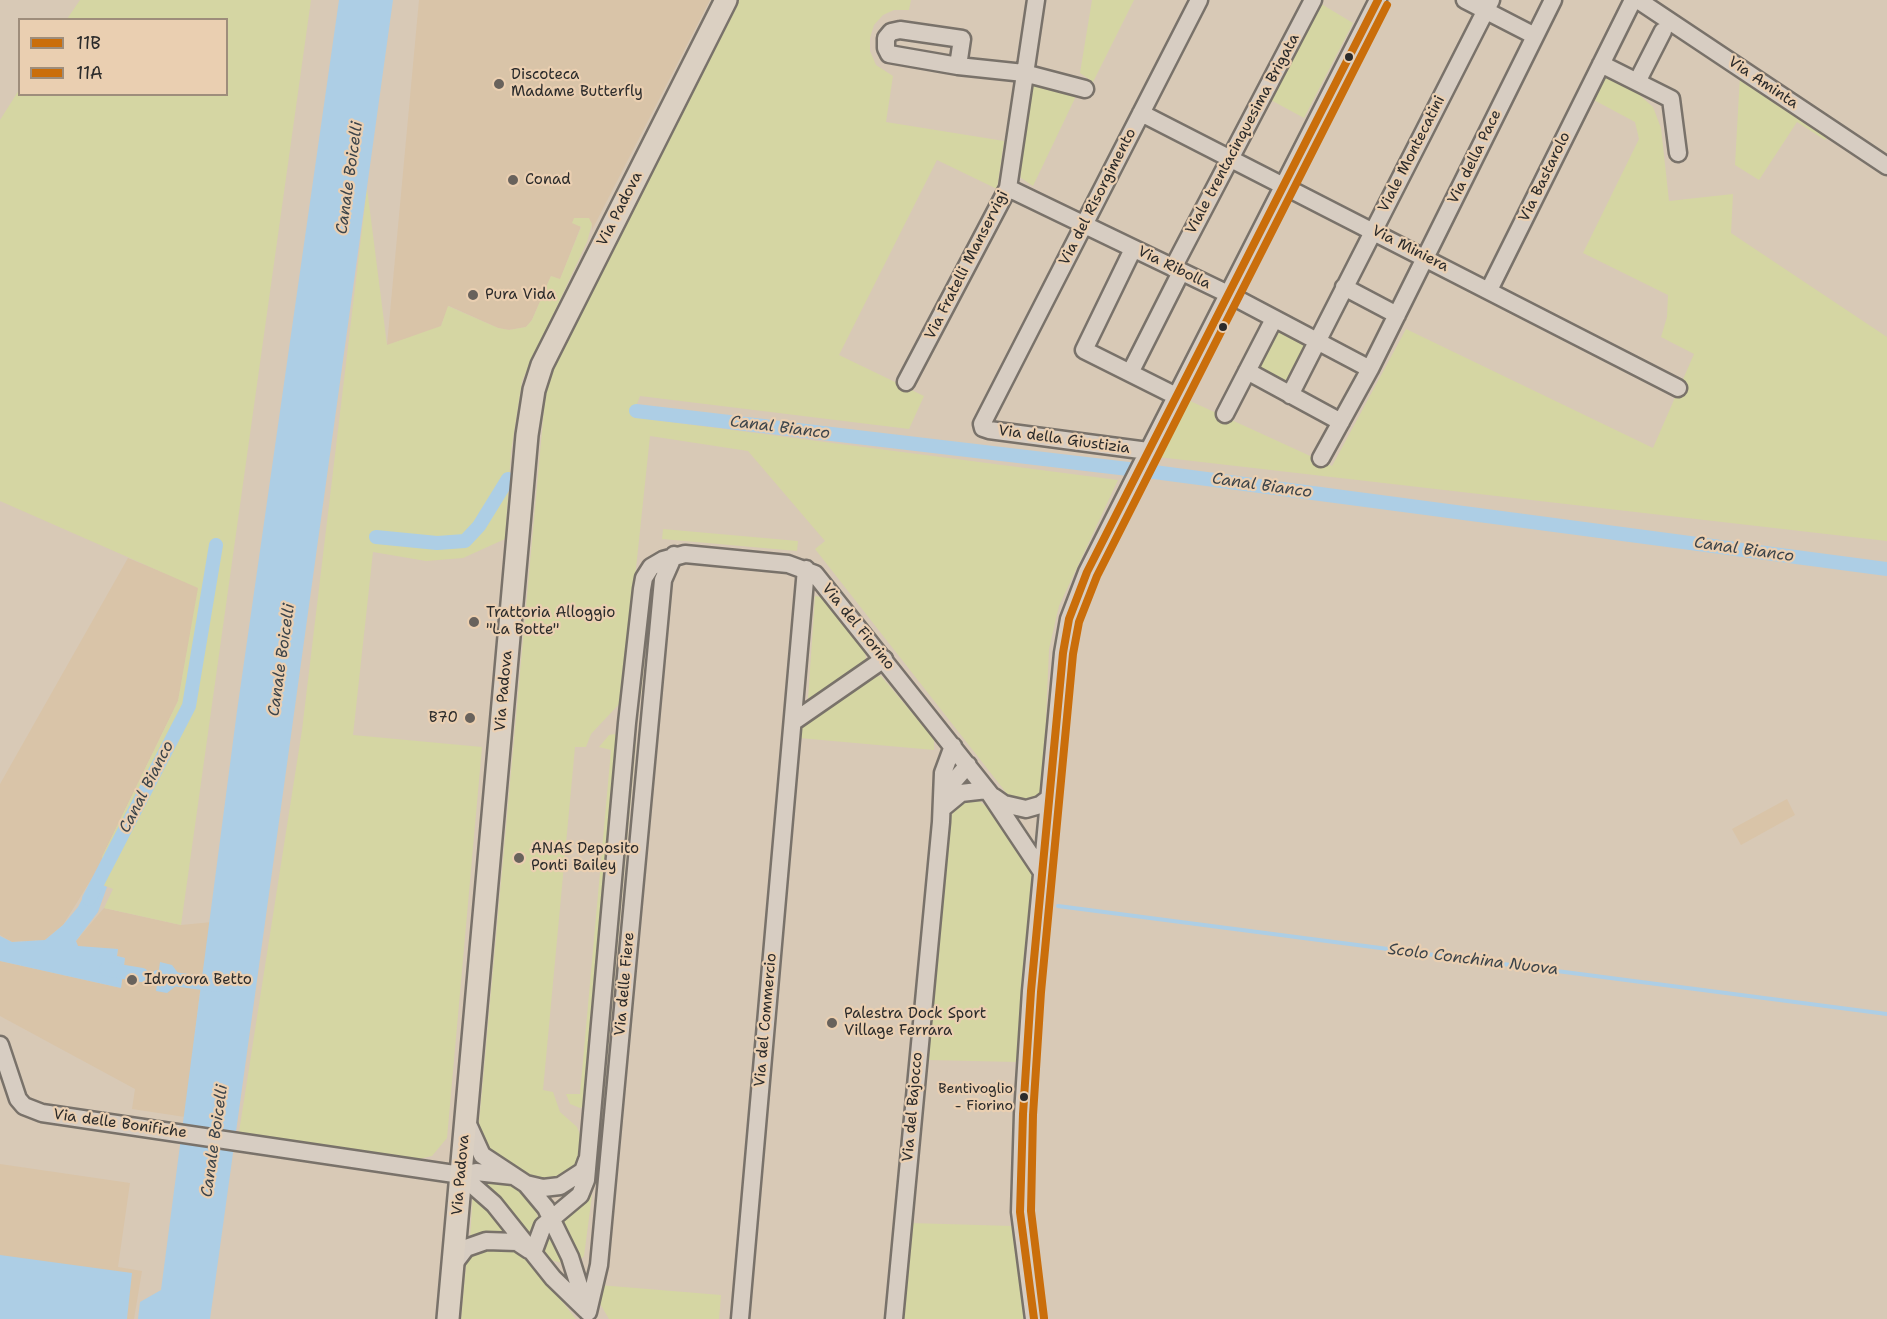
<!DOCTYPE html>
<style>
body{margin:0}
#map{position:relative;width:1887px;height:1319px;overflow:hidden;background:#d8c9b6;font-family:"Shantell Sans",sans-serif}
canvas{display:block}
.legend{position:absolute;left:18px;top:18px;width:210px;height:78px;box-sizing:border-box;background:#eacfb1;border:2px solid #9e8d7b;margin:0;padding:8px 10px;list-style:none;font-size:18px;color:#2b2b2b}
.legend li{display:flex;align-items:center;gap:12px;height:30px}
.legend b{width:30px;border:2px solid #9e8d7b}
</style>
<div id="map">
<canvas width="1887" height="1319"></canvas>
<ul class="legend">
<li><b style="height:8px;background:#ca6e0b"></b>11B</li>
<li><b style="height:8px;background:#ca6e0b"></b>11A</li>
</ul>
</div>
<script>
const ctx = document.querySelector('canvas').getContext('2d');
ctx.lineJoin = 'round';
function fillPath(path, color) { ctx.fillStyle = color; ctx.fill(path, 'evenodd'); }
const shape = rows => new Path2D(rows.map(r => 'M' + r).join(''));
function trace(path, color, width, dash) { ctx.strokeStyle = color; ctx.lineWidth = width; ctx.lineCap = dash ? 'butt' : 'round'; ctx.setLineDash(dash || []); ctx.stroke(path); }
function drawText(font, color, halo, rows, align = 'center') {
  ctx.font = font + ' "Shantell Sans",sans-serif'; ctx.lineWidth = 4.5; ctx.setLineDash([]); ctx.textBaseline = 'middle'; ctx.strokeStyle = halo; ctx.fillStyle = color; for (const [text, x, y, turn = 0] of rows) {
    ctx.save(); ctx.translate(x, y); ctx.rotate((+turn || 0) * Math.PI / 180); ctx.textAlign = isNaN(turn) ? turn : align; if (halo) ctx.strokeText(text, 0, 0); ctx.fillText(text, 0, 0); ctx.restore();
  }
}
const built = shape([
 [419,0,710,0,592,230,592,224,581,226,560,280,551,276,532,320,526,327,509,330,498,328,449,306,440,328,387,345],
 [128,558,199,587,178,701,102,857,102,862,63,925,45,940,12,942,0,935,0,784],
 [1787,799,1795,815,1741,845,1732,829],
 [104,908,181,925,212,922,201,983,185,1117,132,1109,135,1089,0,1016,0,961,121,988,125,958,117,956,118,949,85,948,78,946,76,941],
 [0,1164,130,1183,118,1267,142,1271,134,1319,0,1319]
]);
const green = shape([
 [80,0,311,0,181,925,104,908,113,889,92,880,102,862,102,857,178,701,198,588,0,501,0,120,19,90,20,94,226,94,226,20,67,19],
 [735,0,911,0,909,10,894,10,883,15,874,25,870,38,870,51,876,65,893,76,886,122,1004,141,997,189,937,160,839,355,924,396,909,429,640,396,632,417,1118,480,1059,606,1049,649,1043,789,1039,796,1020,801,1008,795,815,549,825,541,748,451,650,436,622,701,591,734,586,747,575,747,543,1090,553,1092,560,1112,577,1127,581,1137,579,1162,571,1172,560,1179,538,1180,496,1156,483,1138,479,1123,548,365],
 [1092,0,1134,0,1093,82,1080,73],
 [1318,2,1353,23,1304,118,1269,99],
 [1604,75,1634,90,1653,107,1661,128,1669,201,1733,194,1731,233,1887,337,1887,541,1158,457,1188,400,1332,466,1406,329,1653,448,1694,354,1661,337,1667,317,1668,295,1583,253,1639,139,1635,122,1592,99],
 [1740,75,1829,134,1825,140,1797,122,1759,180,1735,165],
 [1033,82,1077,94,1033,186,1021,178,1020,171],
 [367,188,387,345,441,326,448,306,498,328,509,330,526,327,532,320,551,276,560,279,581,227,572,223,574,218,589,218,592,224,587,242,522,381,511,452,505,539,463,558,426,561,373,552,353,735,482,747,447,1138,432,1156,419,1159,239,1132,302,730],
 [1274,328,1309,346,1287,388,1252,369],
 [663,529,798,541,797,551,662,539],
 [648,576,653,576,641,695,635,694],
 [815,596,822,597,865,652,866,659,865,664,813,699,808,699],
 [881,676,934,739,934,750,799,738,802,728,811,719,873,677],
 [615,734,618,739,585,1105,580,1108,570,1104,566,1094,580,1094,611,750,599,747,609,735],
 [632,741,636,742,596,1184,591,1184],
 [975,797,992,812,1033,864,1018,1062,928,1060,951,816,960,802],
 [492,1177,507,1179,523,1191,533,1205,540,1222,530,1241,484,1182],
 [473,1191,514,1235,487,1231,470,1239],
 [588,1194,592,1195,584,1256,579,1261,559,1219],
 [910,1223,1013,1226,1026,1319,901,1319],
 [547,1232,565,1264,551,1260,546,1254,543,1243],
 [507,1244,525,1255,576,1319,461,1319,467,1255,481,1246],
 [599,1285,721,1295,719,1319,609,1319,599,1302]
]);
const water = shape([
 [339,0,393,0,210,1319,138,1319,140,1302,161,1290,237,711],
 [92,880,107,887,98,912,76,941,78,946,118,949,117,956,125,958,121,988,0,961,0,936,12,942,45,940,63,925,78,907],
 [160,962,172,965,178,973,176,986,167,993,156,991],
 [0,1255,132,1273,127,1319,0,1319]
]);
const stream = shape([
 [1058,906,1887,1014]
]);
const canal = shape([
 [636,411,1154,472,1887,569],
 [376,537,437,543,465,541,479,526,508,479],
 [89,899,189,706,216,545],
 [106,969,142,975],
 [158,977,218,985]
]);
const minor = shape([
 [1465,0,1535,36],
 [1638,0,1887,166],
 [900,30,962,39,958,66,889,54,886,48,886,38,891,32,900,30],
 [1601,64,1671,99,1678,153],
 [958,66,1024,73,1085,89],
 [1637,82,1663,31],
 [1141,113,1678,388],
 [1008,188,1228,294,1370,369],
 [1133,249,1084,350,1176,396],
 [1173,268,1313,0],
 [1344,287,1397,315],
 [1489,290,1633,0],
 [1247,371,1341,422],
 [1130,373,1181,272],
 [906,382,1008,188,1036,0],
 [1290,395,1491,0],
 [1225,414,1274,319],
 [1148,451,989,430,983,428,982,424,1199,0],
 [1321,458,1370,369,1553,0],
 [793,722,884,659],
 [994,797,1004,804,1026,809,1040,805,1049,798],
 [945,801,954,781,968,765],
 [944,807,961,793,987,790],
 [0,1045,18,1099,24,1106,42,1113,461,1175,476,1172,513,1176],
 [467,1122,482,1155,526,1184,546,1208,570,1257,587,1311],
 [461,1175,494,1204,553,1278,586,1310],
 [526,1184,543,1188,560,1186,583,1171,587,1160],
 [533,1253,543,1226,580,1195,586,1180,627,723,642,589,644,578,651,567,663,560,685,554,788,564,815,574,990,794,1042,872],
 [453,1265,466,1248,486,1241,517,1242,529,1250],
 [588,1312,599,1265,663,580,674,555],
 [740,1319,806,569],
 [894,1319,941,822,943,773,953,746],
 [1034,1319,1020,1212,1023,1114,1031,991,1063,653,1069,619,1087,572,1130,487,1378,0]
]);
const major = shape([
 [448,1319,527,435,534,390,542,365,726,0]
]);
const bus1 = shape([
 [1034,1319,1020,1212,1023,1114,1031,991,1063,653,1069,619,1087,572,1378,0]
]);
const bus2 = shape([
 [1044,1318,1031,1211,1033,1115,1041,992,1073,654,1079,622,1097,576,1387,5]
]);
const markers = [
 [1349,57,5,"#2b2b2b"],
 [499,84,6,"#68625c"],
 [513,180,6,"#68625c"],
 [473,295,6,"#68625c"],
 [1223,327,5,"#2b2b2b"],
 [474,622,6,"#68625c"],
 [470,718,6,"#68625c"],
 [519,858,6,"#68625c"],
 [132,980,6,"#68625c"],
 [832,1023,6,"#68625c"],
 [1024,1097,5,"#2b2b2b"]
];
const busNames = [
 ["Bentivoglio",1013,1089],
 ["- Fiorino",1013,1106]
];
const poiNames = [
 ["Discoteca",511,75],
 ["Madame Butterfly",511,92],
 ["Conad",525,180],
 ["Pura Vida",485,295],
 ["Trattoria Alloggio",486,613],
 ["\"La Botte\"",486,630],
 ["B70",458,718,"right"],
 ["ANAS Deposito",531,849],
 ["Ponti Bailey",531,866],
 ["Idrovora Betto",144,980],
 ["Palestra Dock Sport",844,1014],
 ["Village Ferrara",844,1031]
];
const streetNames = [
 ["Via Aminta",1763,83,34],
 ["Viale trentacinquesima Brigata",1243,134,-62],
 ["Viale Montecatini",1412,154,-63],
 ["Via della Pace",1475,157,-64],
 ["Via Bastarolo",1545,177,-64],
 ["Via del Risorgimento",1098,197,-63],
 ["Via Padova",620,209,-63],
 ["Via Miniera",1410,249,27],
 ["Via Fratelli Manservigi",967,265,-63],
 ["Via Ribolla",1174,268,26],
 ["Via della Giustizia",1064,440,8],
 ["Via del Fiorino",858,627,51],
 ["Via Padova",504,691,-85],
 ["Via delle Fiere",625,984,-85],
 ["Via del Commercio",766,1020,-85],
 ["Via del Bajocco",913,1107,-85],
 ["Via delle Bonifiche",120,1124,8],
 ["Via Padova",461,1175,-85]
];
const waterNames = [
 ["Canale Boicelli",350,178,-82],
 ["Canal Bianco",780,428,7],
 ["Canal Bianco",1262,486,8],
 ["Canal Bianco",1744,550,8],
 ["Canale Boicelli",282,660,-82],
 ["Canal Bianco",147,787,-63],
 ["Scolo Conchina Nuova",1473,960,7],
 ["Canale Boicelli",215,1141,-82]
];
fillPath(built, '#d9c4a8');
fillPath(green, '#d5d6a3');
fillPath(water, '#adcee5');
trace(stream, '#adcee5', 4);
trace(canal, '#adcee5', 14);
trace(minor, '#79726a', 21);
trace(major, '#79726a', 26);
trace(minor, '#d7cdc2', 16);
trace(major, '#dbd0c2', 21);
trace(bus1, '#ca6e0b', 8);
trace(bus2, '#ca6e0b', 8);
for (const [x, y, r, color] of markers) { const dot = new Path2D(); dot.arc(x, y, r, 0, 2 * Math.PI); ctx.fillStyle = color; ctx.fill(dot); trace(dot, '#eacfb1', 2); }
drawText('14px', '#2b2b2b', '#eacfb1', busNames, 'right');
drawText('15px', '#2b2b2b', '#eacfb1', poiNames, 'left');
drawText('15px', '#2b2b2b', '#eacfb1', streetNames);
drawText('italic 16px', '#3c444a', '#eacfb1', waterNames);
</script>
